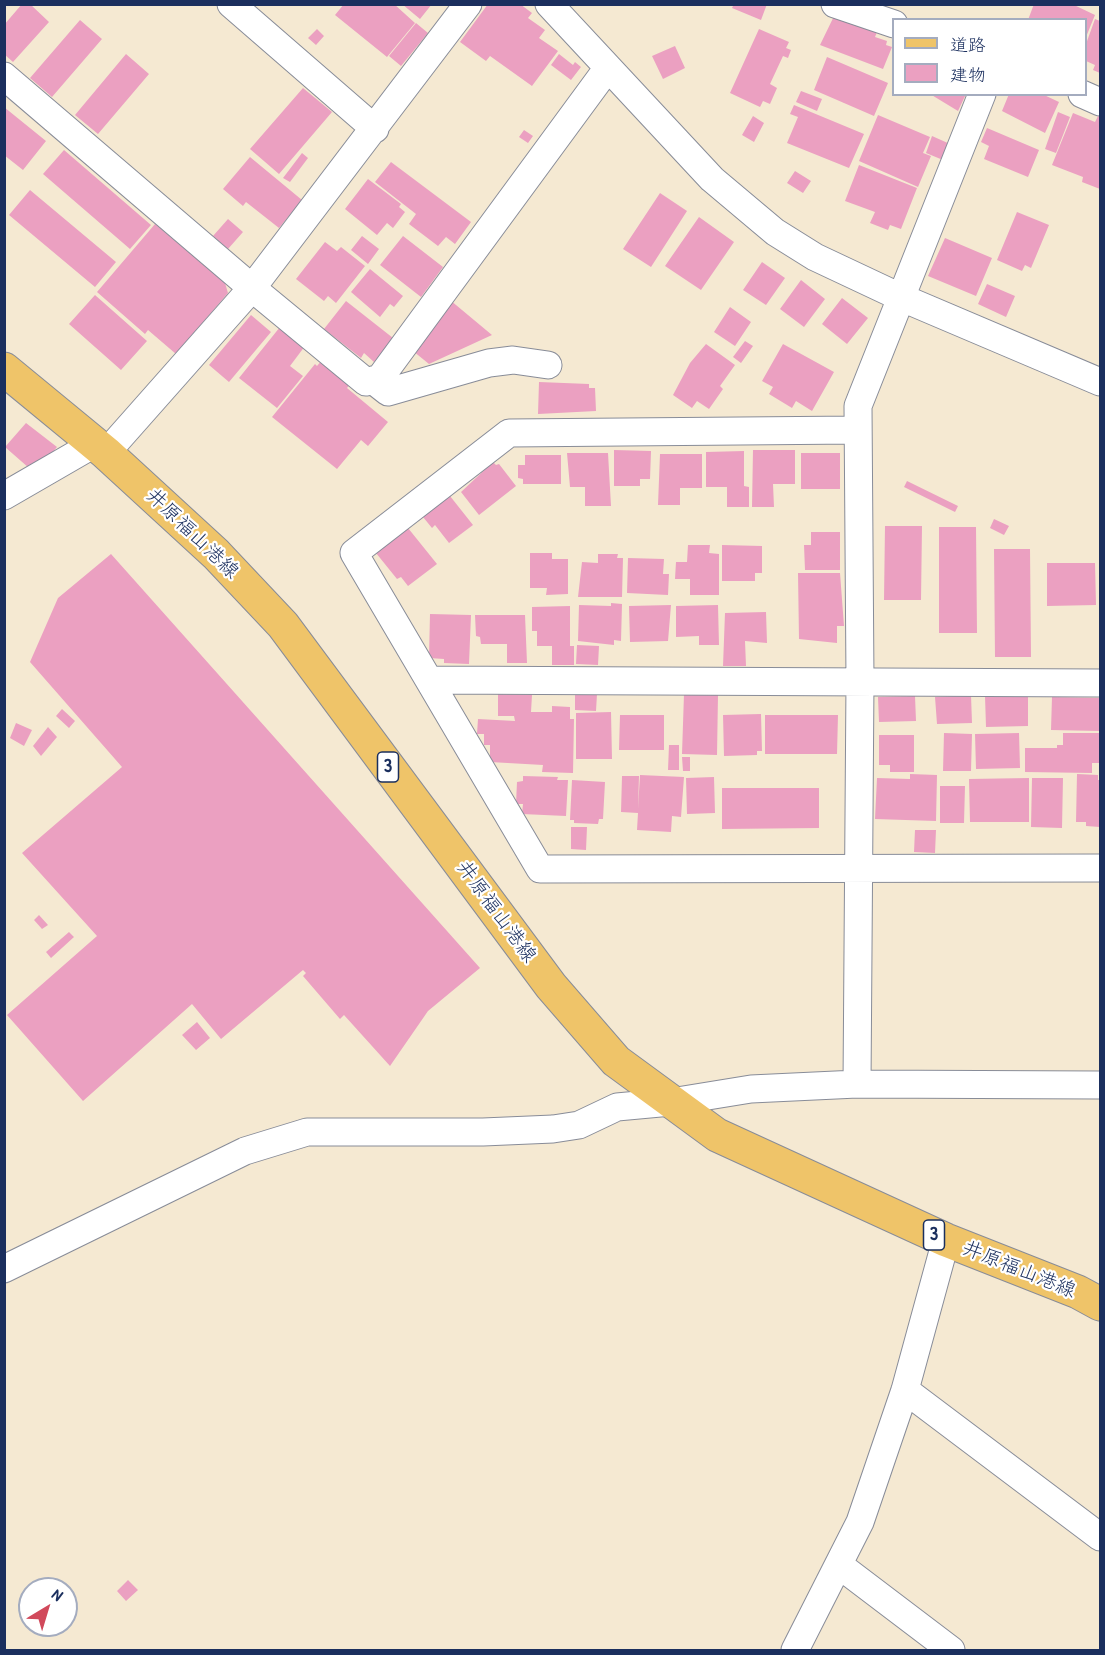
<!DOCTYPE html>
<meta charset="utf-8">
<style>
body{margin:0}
#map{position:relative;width:1105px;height:1655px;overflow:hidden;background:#f5e9d2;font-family:"Patrick Hand","Klee One",sans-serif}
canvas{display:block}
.frame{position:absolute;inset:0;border:6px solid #1b2f5e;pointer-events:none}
.legend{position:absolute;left:892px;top:18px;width:195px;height:78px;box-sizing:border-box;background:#fff;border:2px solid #a4acbf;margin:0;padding:8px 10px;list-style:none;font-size:18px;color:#1b2f5e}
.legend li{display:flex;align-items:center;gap:12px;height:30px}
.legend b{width:30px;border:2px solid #a4acbf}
.north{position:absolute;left:18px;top:1577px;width:60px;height:60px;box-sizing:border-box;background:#fff;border:2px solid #a4acbf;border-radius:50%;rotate:38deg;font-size:16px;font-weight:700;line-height:24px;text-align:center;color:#1b2f5e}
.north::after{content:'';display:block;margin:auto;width:21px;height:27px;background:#d1495b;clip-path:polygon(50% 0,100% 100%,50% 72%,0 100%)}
</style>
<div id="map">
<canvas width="1105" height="1655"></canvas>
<div class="frame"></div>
<ul class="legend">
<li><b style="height:8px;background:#efc469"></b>道路</li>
<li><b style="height:16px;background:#eba0c1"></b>建物</li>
</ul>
<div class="north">N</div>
</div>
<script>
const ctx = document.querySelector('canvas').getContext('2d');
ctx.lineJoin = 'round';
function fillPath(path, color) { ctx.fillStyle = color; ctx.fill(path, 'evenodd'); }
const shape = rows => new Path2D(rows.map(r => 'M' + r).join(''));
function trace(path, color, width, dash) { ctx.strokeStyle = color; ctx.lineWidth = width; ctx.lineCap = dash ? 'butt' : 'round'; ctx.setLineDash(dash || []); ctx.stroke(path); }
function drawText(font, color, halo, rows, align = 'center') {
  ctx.font = font + ' "Patrick Hand","Klee One",sans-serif'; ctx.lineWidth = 4.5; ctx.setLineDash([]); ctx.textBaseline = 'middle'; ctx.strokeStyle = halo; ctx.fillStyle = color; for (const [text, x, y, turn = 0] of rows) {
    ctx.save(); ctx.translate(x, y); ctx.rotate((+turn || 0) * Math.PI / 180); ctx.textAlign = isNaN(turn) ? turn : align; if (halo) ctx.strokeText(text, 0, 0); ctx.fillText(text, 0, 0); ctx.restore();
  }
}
const building = shape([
 [22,4,30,4,49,22,13,62,4,54,4,25],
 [344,4,394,4,415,23,387,57,335,15],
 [402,4,432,4,420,19],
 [488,4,520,4,532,13,528,18,545,30,539,38,558,51,532,86,490,56,486,61,460,42],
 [734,4,767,4,761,20,732,8],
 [1034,4,1072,4,1095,15,1086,37,1086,20,1028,20],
 [837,10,879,27,875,37,887,41,886,45,892,47,883,69,820,45],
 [1095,19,1100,21,1100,73,1093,70,1095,65,1086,61,1086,44],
 [80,20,102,39,52,97,30,78],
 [416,23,428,33,401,66,389,56],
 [317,29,324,36,316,45,308,38],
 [759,29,789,42,786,48,791,50,788,58,783,56,770,84,777,88,770,104,763,101,760,107,730,93],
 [675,46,685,68,663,79,652,56],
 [126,54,149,74,98,134,75,115],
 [559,54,573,65,575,62,581,67,571,80,551,65],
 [827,57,888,83,874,116,814,90],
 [303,88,332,112,279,174,250,149],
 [801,91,822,99,817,111,796,102],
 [930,94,966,94,958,111],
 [1009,94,1042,94,1059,102,1045,133,1002,111],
 [794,105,864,134,849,168,787,143,798,117,790,114],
 [4,107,46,141,23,170,4,155],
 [1058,112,1070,117,1056,153,1045,149],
 [1073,113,1095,122,1098,116,1100,117,1100,189,1082,182,1083,177,1052,165],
 [878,115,930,137,923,153,931,156,918,187,859,161],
 [753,116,764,123,754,142,742,135],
 [987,128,1039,150,1028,177,984,159,989,146,981,142],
 [524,130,533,136,528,143,519,137],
 [932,136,950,144,943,160,926,153],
 [64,150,151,225,130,249,43,174],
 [302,153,308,158,290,182,283,178],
 [250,157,302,200,279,228,246,202,243,206,223,189],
 [391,162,471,222,455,244,446,237,438,246,409,224,416,214,375,182],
 [859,165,917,188,901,229,890,225,888,230,870,223,875,212,845,201],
 [795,171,811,181,803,193,787,183],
 [368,179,401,204,399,207,405,212,393,228,387,223,377,235,345,209],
 [30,190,116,262,95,287,9,215],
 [660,193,687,211,651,267,623,249],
 [1017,212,1049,225,1031,268,1025,265,1022,271,997,260],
 [699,217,734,242,701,290,665,266],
 [228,219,243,232,228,249,213,236],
 [155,224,225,283,228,293,176,354,148,330,145,334,97,292],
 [362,236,379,249,368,264,351,250],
 [403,236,443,267,421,297,380,265],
 [945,238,992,258,976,296,928,276],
 [325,242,337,251,341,247,365,266,336,303,328,296,324,301,296,279],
 [762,262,785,278,766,305,743,290],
 [370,269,403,296,394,307,390,304,380,317,351,292],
 [801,280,825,299,804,327,780,309],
 [987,284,1015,296,1006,317,978,304],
 [95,295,147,341,121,370,69,324],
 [842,298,868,318,847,344,822,324],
 [450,300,492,335,429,364,413,351],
 [346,301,393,338,374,362,364,353,361,358,324,329],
 [730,307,751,322,735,346,714,332],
 [251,315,271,332,229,382,209,365],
 [280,327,305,346,290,366,303,376,277,408,239,378],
 [745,341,753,346,741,363,733,357],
 [706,344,735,365,720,386,723,389,709,409,697,401,692,408,673,395,690,363],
 [783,344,834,372,812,411,796,401,792,408,769,394,773,387,762,381],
 [322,360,351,383,347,388,388,422,368,446,361,440,337,469,272,417,315,364,317,366],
 [539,382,589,384,589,388,595,388,596,411,538,414],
 [26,423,57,447,40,467,35,462,29,468,5,447],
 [614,450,651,451,650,479,640,479,640,486,614,486],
 [753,450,795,450,795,484,773,484,774,507,752,507],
 [744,451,744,486,749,487,749,507,727,507,727,487,706,487,706,452],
 [567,453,608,453,611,506,585,506,585,487,570,487],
 [801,453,840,453,840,489,801,489],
 [660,454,702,454,702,488,680,488,680,505,658,505],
 [525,455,561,455,561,484,523,484,523,479,518,478,518,465,525,465],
 [493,462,496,465,499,464,516,486,479,515,461,492],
 [907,481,958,506,955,512,904,487],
 [450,496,473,525,449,543,435,525,432,528,423,517],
 [994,519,1009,526,1004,535,990,528],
 [885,526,922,526,921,600,884,600],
 [939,527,976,527,977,633,939,633],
 [408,528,437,564,408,586,401,577,397,579,376,553],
 [811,532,840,532,840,570,805,570,804,545,811,545],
 [688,545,710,545,709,553,719,554,719,595,690,595,690,579,675,579,676,562,687,562],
 [722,545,762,546,762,573,755,573,755,581,722,581],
 [994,549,1030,549,1031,657,995,657],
 [530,553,552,553,552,559,568,559,568,594,546,595,547,588,530,588],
 [111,554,480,968,428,1011,390,1066,344,1015,340,1019,303,976,306,973,303,970,221,1039,192,1004,83,1101,7,1015,97,936,22,853,122,767,30,662,58,598],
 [598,554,618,554,617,558,623,558,622,597,578,597,582,562,598,563],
 [628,558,664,559,663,574,669,574,668,595,627,593],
 [1047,563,1095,563,1096,605,1047,606],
 [798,573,840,573,844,626,837,626,837,643,799,639],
 [611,603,622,604,621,641,614,640,614,645,578,641,579,605,611,606],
 [671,605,668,641,630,642,629,606],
 [718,605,719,645,699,645,699,636,676,637,676,606],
 [570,606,570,646,574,646,574,665,552,665,552,646,537,646,537,631,532,631,532,607],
 [766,612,767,643,745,641,746,666,723,666,725,613],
 [430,614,471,615,469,664,444,663,444,659,429,658],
 [475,615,525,615,527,663,507,663,507,644,481,644,480,637,476,636],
 [577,645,599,646,598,665,576,664],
 [575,693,597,694,596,711,575,710],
 [498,694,532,695,531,712,552,712,552,706,570,707,570,719,574,719,573,773,542,772,543,765,490,762,490,745,484,745,484,734,477,734,478,719,515,721,514,716,498,716],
 [684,694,718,695,717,755,682,754],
 [971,695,972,723,937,724,935,697],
 [915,696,916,721,879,722,878,697],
 [985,696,1028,696,1028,726,986,727],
 [1052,697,1100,698,1100,731,1051,730],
 [62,709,75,721,69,728,56,716],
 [611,712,612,759,576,759,576,713],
 [761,714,762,751,757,751,757,755,724,756,723,715],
 [620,715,664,715,664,750,619,750],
 [765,715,838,715,837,754,765,754],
 [16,723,32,730,24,746,10,738],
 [48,727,57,737,41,756,33,746],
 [944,733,972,734,971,771,943,771],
 [1019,733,1020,768,976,769,975,734],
 [1063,733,1100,733,1100,763,1092,763,1092,773,1025,772,1025,748,1057,748,1057,745,1063,745],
 [879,735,914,735,914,772,890,772,890,765,879,765],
 [669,745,679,745,679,770,668,770],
 [682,757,690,757,690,771,683,771],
 [910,774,937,775,936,821,875,819,877,778,910,779],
 [1077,774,1098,775,1098,780,1100,780,1100,827,1086,826,1086,822,1076,822],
 [640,775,684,777,681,817,672,816,671,832,637,830,638,813,621,812,622,776,639,776,638,809],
 [523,776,558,777,557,780,568,780,566,816,522,814,523,804,516,804,517,782,523,781],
 [714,777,715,813,687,814,686,778],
 [1029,778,1029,822,970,822,969,779],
 [1032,778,1063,778,1062,828,1031,827],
 [572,780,605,782,603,819,599,819,598,824,574,823,574,820,570,820],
 [940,786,965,786,964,823,940,823],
 [722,788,819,788,819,828,722,829],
 [571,827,587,827,586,850,571,849],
 [915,830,936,830,935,853,914,852],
 [39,915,48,925,42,929,34,920],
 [69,932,74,937,51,958,46,952],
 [197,1022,210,1038,196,1050,182,1035],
 [128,1580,138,1590,126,1601,117,1591]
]);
const minor = shape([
 [231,4,375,129],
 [549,4,712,179,775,232,815,257,900,297,1100,382],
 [835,4,894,24],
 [4,76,252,288,366,382,380,378,607,69],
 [1082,94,1100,102],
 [374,381,388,392,489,363,513,360,548,365],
 [856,430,509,433,354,553,540,869,1100,868],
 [106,453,252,288,468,4],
 [4,496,94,444],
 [431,680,1100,683],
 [857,1084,860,681,858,406,982,94],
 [4,1269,245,1151,307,1132,483,1132,553,1129,579,1125,617,1107,671,1102,751,1089,857,1084,1100,1085],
 [905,1390,1100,1537],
 [839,1565,951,1650],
 [795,1650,860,1522,905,1390,946,1240]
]);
const primary = shape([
 [4,369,106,453,216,554,283,625,551,986,616,1061,717,1135,946,1240,1078,1292,1100,1304]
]);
const shields = [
 [388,767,21],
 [934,1235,21]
];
const shieldNames = [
 ["3",388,767],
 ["3",934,1235]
];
const streetNames = [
 ["井原福山港線",192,534,44],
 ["井原福山港線",496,912,54],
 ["井原福山港線",1019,1270,22]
];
fillPath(building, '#eba0c1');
trace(minor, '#888c98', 29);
trace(primary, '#888c98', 35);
trace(minor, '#fff', 27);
trace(primary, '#efc469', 33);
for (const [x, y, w] of shields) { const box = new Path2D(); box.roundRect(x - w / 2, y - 15, w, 30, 4.5); ctx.fillStyle = '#fff'; ctx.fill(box); trace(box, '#1b2f5e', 1.5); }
drawText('bold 18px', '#1b2f5e', null, shieldNames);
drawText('20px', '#1b2f5e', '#fff', streetNames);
</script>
